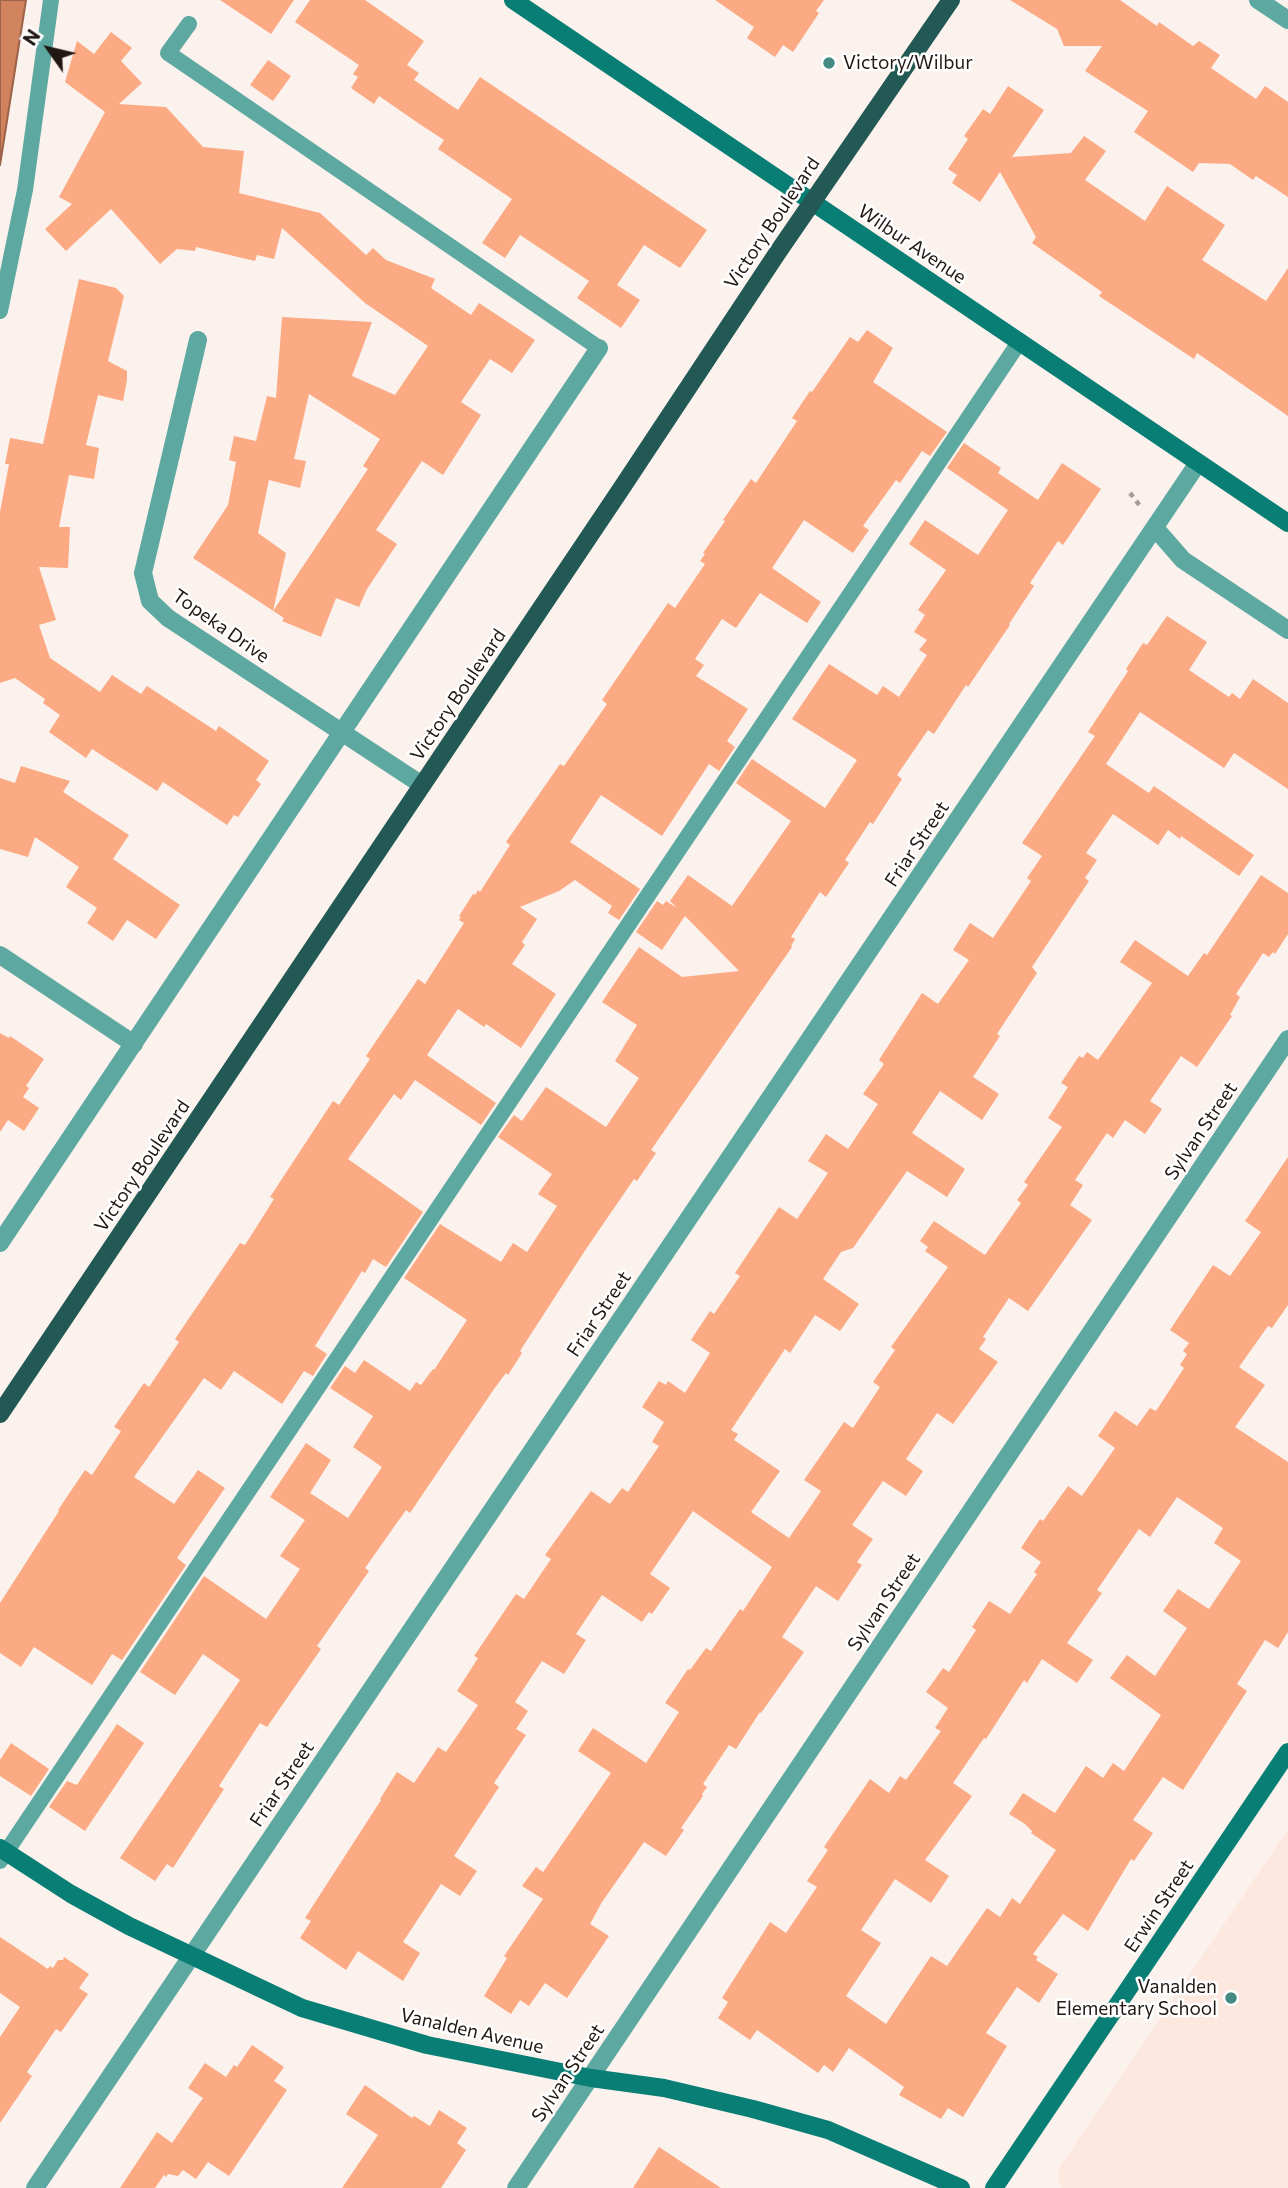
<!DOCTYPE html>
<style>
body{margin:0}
#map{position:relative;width:1288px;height:2188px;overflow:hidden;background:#fcf2ed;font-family:Commissioner,sans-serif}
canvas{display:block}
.north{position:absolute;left:14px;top:14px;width:70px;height:70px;-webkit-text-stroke:5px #fff;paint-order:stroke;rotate:304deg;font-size:19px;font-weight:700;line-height:28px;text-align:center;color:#211814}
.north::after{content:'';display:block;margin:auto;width:24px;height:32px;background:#211814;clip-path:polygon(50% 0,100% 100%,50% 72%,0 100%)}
</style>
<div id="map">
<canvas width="1288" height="2188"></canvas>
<div class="north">N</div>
</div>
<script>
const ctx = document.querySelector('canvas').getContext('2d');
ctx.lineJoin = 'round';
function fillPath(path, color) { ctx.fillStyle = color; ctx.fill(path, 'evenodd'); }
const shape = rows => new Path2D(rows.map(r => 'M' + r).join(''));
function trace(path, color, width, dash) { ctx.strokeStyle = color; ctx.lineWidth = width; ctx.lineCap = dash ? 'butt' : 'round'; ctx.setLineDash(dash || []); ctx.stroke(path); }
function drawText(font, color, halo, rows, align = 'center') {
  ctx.font = font + ' Commissioner,sans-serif'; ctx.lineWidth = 5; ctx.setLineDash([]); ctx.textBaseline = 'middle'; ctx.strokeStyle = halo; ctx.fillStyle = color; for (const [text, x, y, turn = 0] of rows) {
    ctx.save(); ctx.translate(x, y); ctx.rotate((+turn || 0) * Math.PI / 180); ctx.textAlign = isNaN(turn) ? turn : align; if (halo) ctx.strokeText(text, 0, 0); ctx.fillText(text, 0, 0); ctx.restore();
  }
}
const built = shape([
 [1288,1829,1288,2188,1062,2188,1058,2181,1059,2168]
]);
const water = shape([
 [0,0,26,0,0,165,0,0]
]);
const building = shape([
 [220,0,294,0,271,34],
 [310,0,365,0,424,41,407,65,419,73,414,80,458,110,480,77,707,230,680,268,644,245,617,285,640,300,621,328,577,298,589,281,520,235,505,258,482,243,512,199,438,149,444,140,421,125,379,96,374,104,351,88,358,77,353,74,359,65,295,22],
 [715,0,824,0,816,11,819,13,793,52,783,45,775,57,747,38,754,27],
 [1010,0,1120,0,1157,26,1159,22,1193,46,1199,41,1220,55,1211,68,1256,99,1265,86,1288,102,1288,197,1256,176,1253,180,1230,164,1199,163,1193,172,1134,132,1148,111,1085,71,1102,46,1064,46,1057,29],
 [111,32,132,48,121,61,142,83,119,104,166,107,203,147,244,151,239,193,320,213,366,255,373,248,386,260,435,279,431,288,471,315,479,303,535,340,512,373,490,359,461,402,481,415,443,475,422,461,376,530,397,544,367,589,359,607,336,598,321,637,282,621,284,618,193,558,228,505,236,462,229,460,234,436,256,441,267,396,276,398,282,317,372,322,352,376,395,395,428,346,365,303,282,228,274,259,257,255,255,261,196,247,195,251,177,249,160,264,111,209,66,251,45,229,72,204,59,197,105,112,65,82,77,41,94,54],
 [309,394,380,439,363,466,368,469,273,611,286,553,258,533,269,480,300,488,306,461,294,459],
 [268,60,291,76,273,101,250,85],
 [1008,86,1044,110,1012,157,1071,153,1084,136,1106,151,1085,180,1145,221,1167,186,1225,225,1202,260,1266,301,1288,268,1288,416,1197,353,1194,359,1099,296,1102,292,1032,243,1036,237,1000,172,980,202,952,183,957,175,948,169,968,139,964,136,983,109,990,114],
 [79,279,116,288,124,296,108,361,127,371,127,380,123,401,98,395,86,445,99,448,94,479,69,475,59,527,70,527,68,568,39,567,56,620,39,625,50,658,100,692,112,675,141,694,147,686,216,731,219,726,269,761,256,780,261,784,238,817,234,815,227,825,163,782,157,791,92,749,86,758,49,732,60,715,43,703,45,699,15,678,0,683,0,512,9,464,5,464,10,438,43,444],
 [867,330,893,348,873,382,947,432,930,456,922,451,900,483,896,480,863,526,869,530,853,553,804,520,772,568,821,602,807,623,760,593,736,628,722,619,695,659,704,665,696,676,748,709,727,741,735,747,719,771,709,764,662,836,601,795,570,842,640,889,619,920,608,913,612,906,575,880,559,891,520,907,537,919,522,942,525,945,512,964,556,994,521,1048,486,1024,484,1027,458,1009,427,1055,496,1103,481,1125,415,1080,401,1100,394,1094,348,1159,423,1212,386,1267,373,1259,365,1273,362,1271,315,1346,327,1354,313,1376,304,1371,282,1404,234,1371,221,1390,204,1378,134,1477,174,1504,198,1470,225,1488,177,1558,186,1565,122,1660,112,1654,92,1685,34,1647,21,1667,0,1653,0,1603,59,1511,58,1510,85,1470,92,1475,121,1431,114,1427,144,1383,149,1387,179,1342,175,1339,240,1243,245,1245,274,1199,270,1197,333,1101,339,1105,370,1059,366,1056,418,979,425,984,464,923,459,920,461,917,459,916,473,894,475,895,478,890,480,892,510,845,506,842,560,764,564,766,607,704,602,700,668,603,675,608,705,564,700,561,705,554,703,553,725,521,723,520,751,479,756,483,797,421,792,418,810,391,812,392,850,337,858,342],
 [964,443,1001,468,998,473,1038,500,1062,463,1101,489,1063,545,1058,541,1030,583,1034,586,1009,624,1010,625,968,687,966,685,934,734,928,730,897,775,902,779,873,824,870,822,845,860,849,863,826,897,820,892,791,937,795,939,791,946,792,947,651,1150,656,1153,637,1181,634,1179,586,1249,520,1351,522,1353,508,1375,506,1373,494,1389,410,1513,406,1510,365,1568,369,1571,317,1646,321,1649,267,1727,260,1723,219,1786,224,1789,173,1868,167,1864,155,1881,120,1858,240,1680,203,1654,175,1695,140,1672,204,1576,266,1619,300,1569,280,1556,305,1520,270,1497,306,1443,331,1460,310,1493,348,1518,382,1467,353,1447,373,1416,330,1388,345,1366,355,1373,364,1360,410,1391,416,1382,421,1385,433,1369,434,1370,467,1320,404,1278,440,1224,501,1262,513,1243,527,1252,557,1206,538,1194,552,1174,498,1137,514,1115,522,1121,546,1087,606,1127,639,1078,615,1061,637,1025,602,1002,639,947,682,977,739,971,685,916,662,950,636,932,657,901,663,905,666,901,677,908,670,901,688,875,732,906,791,821,736,783,752,759,825,808,857,760,792,719,829,664,877,695,883,686,899,697,927,655,919,650,927,640,914,632,925,615,918,610,946,570,909,544,925,520,978,555,1008,510,947,468],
 [1167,616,1207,642,1189,670,1229,697,1232,693,1240,699,1253,679,1288,703,1288,789,1234,753,1224,768,1140,712,1106,764,1149,793,1154,786,1254,855,1239,876,1181,836,1180,839,1168,830,1158,845,1113,814,1086,853,1097,860,1085,878,1089,881,1032,967,1037,973,997,1034,1000,1036,973,1077,999,1094,982,1120,940,1091,912,1133,965,1169,947,1197,907,1171,853,1248,841,1252,823,1279,859,1304,840,1331,815,1315,790,1353,785,1349,731,1430,738,1434,734,1440,780,1471,751,1512,789,1538,821,1491,804,1480,844,1422,853,1428,880,1387,873,1382,895,1350,891,1347,948,1267,925,1251,928,1247,920,1241,934,1221,985,1255,1021,1203,1017,1200,1028,1185,1024,1182,1062,1127,1048,1118,1068,1087,1061,1083,1079,1056,1083,1058,1087,1052,1098,1060,1152,983,1120,962,1135,940,1188,976,1204,953,1207,955,1261,875,1288,893,1288,934,1275,954,1273,952,1269,957,1263,953,1236,994,1240,997,1230,1015,1232,1016,1197,1067,1181,1056,1150,1101,1162,1109,1145,1134,1125,1120,1113,1138,1107,1133,1075,1180,1083,1185,1070,1205,1092,1220,1028,1311,1009,1298,983,1337,986,1339,979,1349,998,1362,953,1424,937,1413,906,1459,923,1471,906,1496,883,1481,852,1525,873,1539,857,1562,862,1565,838,1601,816,1586,782,1637,804,1652,761,1713,760,1712,736,1749,729,1745,703,1784,707,1787,702,1794,703,1796,681,1828,684,1830,666,1856,644,1842,602,1902,590,1924,609,1936,567,1998,545,1983,529,2006,520,2000,511,2014,484,1996,507,1958,504,1956,543,1899,522,1886,536,1867,543,1872,611,1773,578,1751,593,1728,646,1763,679,1712,665,1703,688,1669,690,1670,706,1648,711,1651,740,1609,743,1611,772,1567,693,1511,650,1574,670,1588,652,1614,649,1612,642,1622,602,1595,576,1634,586,1640,564,1674,542,1661,515,1702,528,1711,516,1729,526,1735,494,1783,499,1787,454,1856,477,1871,460,1896,441,1884,403,1942,420,1953,403,1981,358,1951,346,1970,300,1938,311,1921,305,1918,381,1800,380,1799,397,1772,414,1783,438,1747,446,1752,478,1705,457,1691,478,1658,474,1656,516,1594,524,1599,551,1559,545,1555,591,1491,610,1504,622,1488,628,1492,659,1446,652,1442,664,1422,642,1407,659,1381,666,1385,668,1381,685,1393,710,1353,691,1340,710,1311,714,1314,740,1276,735,1273,779,1207,797,1219,828,1173,808,1161,826,1134,848,1149,878,1104,863,1094,884,1064,879,1060,922,993,938,1004,969,960,953,950,970,923,993,938,1031,881,1027,878,1042,856,1022,843,1095,736,1088,732,1128,671,1126,669,1143,643,1147,645],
 [21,766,70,781,63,792,129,835,113,859,180,905,156,939,127,920,113,941,87,923,97,908,66,887,79,867,35,837,28,857,0,849,0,778,15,783],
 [0,1033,9,1038,10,1036,44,1059,26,1086,29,1088,23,1097,39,1108,24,1131,8,1120,0,1132],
 [1288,1157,1288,1305,1272,1328,1268,1326,1239,1367,1265,1385,1235,1427,1288,1462,1288,1632,1278,1648,1265,1640,1237,1684,1247,1691,1183,1790,1163,1777,1133,1820,1153,1833,1134,1861,1131,1859,1088,1931,1063,1914,1033,1954,1038,1957,1036,1960,1058,1974,1039,2003,1017,1987,986,2033,1007,2046,963,2117,948,2108,941,2119,899,2095,904,2087,849,2048,833,2072,824,2065,818,2073,757,2030,750,2040,718,2018,728,2002,722,1998,770,1922,786,1933,817,1887,807,1881,828,1850,824,1847,870,1779,889,1793,900,1776,906,1780,941,1731,935,1728,948,1708,926,1692,943,1668,949,1672,976,1630,972,1627,989,1601,1010,1614,1037,1574,1034,1572,1041,1562,1021,1548,1040,1519,1043,1521,1068,1486,1082,1496,1115,1448,1098,1436,1115,1411,1137,1426,1150,1408,1156,1411,1184,1368,1180,1365,1187,1354,1183,1351,1189,1343,1170,1330,1213,1265,1230,1276,1261,1232,1245,1221],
 [1177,1497,1223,1528,1214,1543,1241,1561,1209,1609,1178,1589,1163,1611,1187,1628,1155,1676,1127,1655,1110,1678,1161,1715,1124,1771,1113,1763,1103,1778,1086,1766,1055,1813,1023,1793,1009,1814,1025,1824,1032,1831,1031,1833,1056,1850,1020,1904,1012,1898,1000,1917,987,1908,947,1966,931,1956,886,2024,846,1996,881,1943,861,1930,895,1879,931,1903,949,1876,925,1860,972,1796,953,1783,984,1738,986,1739,1024,1680,1027,1683,1042,1659,1077,1683,1093,1660,1067,1643,1102,1593,1097,1590,1139,1529,1150,1537],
 [117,1724,144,1743,85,1831,49,1807,67,1781,77,1785],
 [11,1743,49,1769,31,1796,0,1776,0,1760],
 [0,1937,48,1969,50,1966,53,1968,58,1960,63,1960,64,1957,89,1974,79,1988,88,1994,61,2032,56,2029,27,2072,32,2076,0,2123,0,2037,20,2007,0,1993],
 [252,2045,284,2067,274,2081,287,2090,229,2176,208,2162,196,2179,183,2170,178,2176,168,2174,166,2177,164,2175,155,2188,120,2188,157,2132,172,2143,203,2098,188,2088,205,2063,226,2077,234,2065,237,2067],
 [365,2085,412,2118,414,2116,430,2126,439,2110,467,2128,457,2143,466,2150,441,2188,342,2188,378,2135,346,2114],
 [659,2147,721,2188,633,2188]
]);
const path = shape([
 [1130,493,1141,507]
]);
const lane = shape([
 [189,24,168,53,599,348],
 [0,311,25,190,51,0],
 [0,1861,1020,341]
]);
const street = shape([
 [1258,0,1288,20],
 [198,340,143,573,150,601,168,618,422,785],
 [1155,528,1183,560,1288,630],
 [0,955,134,1044],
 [0,1243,599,348],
 [35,2188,1198,463],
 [516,2188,1288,1039]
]);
const secondary = shape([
 [513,0,1288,523],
 [0,1848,71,1894,129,1926,302,2008,427,2045,591,2078,664,2088,753,2109,828,2130,961,2188],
 [994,2188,1288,1752]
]);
const primary = shape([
 [0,1414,619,492,778,252,951,0]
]);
const markers = [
 [829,63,7,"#458b83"],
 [1231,1998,7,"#458b83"]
];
const poiNames = [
 ["Victory/Wilbur",843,63],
 ["Vanalden",1217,1987,"right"],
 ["Elementary School",1217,2009,"right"]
];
const streetNames = [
 ["Victory Boulevard",772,223,-56],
 ["Wilbur Avenue",912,244,34],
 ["Topeka Drive",221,626,35],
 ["Victory Boulevard",458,695,-56],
 ["Friar Street",917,844,-56],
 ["Sylvan Street",1201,1131,-56],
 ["Victory Boulevard",142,1166,-56],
 ["Friar Street",599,1314,-56],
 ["Sylvan Street",884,1602,-56],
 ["Friar Street",282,1784,-56],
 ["Erwin Street",1159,1906,-56],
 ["Vanalden Avenue",472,2031,13],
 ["Sylvan Street",568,2073,-56]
];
fillPath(built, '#fce8df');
fillPath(water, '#d1835e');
trace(water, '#9c6348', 2);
fillPath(building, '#fbaa83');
trace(path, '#a69c98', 4.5, [5, 5]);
trace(lane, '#5da8a0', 16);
trace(street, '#5da8a0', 18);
trace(secondary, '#087e75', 18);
trace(primary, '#235954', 18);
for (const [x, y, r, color] of markers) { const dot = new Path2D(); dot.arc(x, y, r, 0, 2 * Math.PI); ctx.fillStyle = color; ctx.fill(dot); trace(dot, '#fff', 2.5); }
drawText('19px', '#211814', '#fff', poiNames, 'left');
drawText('19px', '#211814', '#fff', streetNames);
</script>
